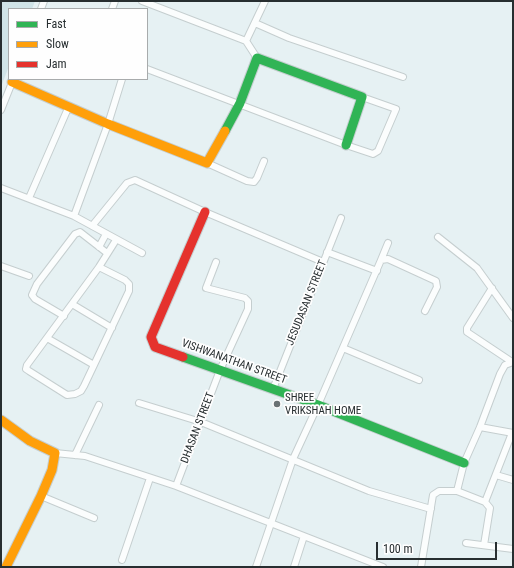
<!DOCTYPE html>
<style>
body{margin:0}
#map{position:relative;width:514px;height:568px;overflow:hidden;background:#e6f1f3;font-family:"Roboto Condensed",sans-serif}
canvas{display:block}
.frame{position:absolute;inset:0;border:2px solid #272e30;pointer-events:none}
.legend{position:absolute;left:8px;top:8px;width:140px;height:72px;box-sizing:border-box;background:#fefefe;border:1px solid #a8abac;margin:0;padding:5px 7px;list-style:none;font-size:12px;color:#272e30}
.legend li{display:flex;align-items:center;gap:8px;height:20px}
.legend b{width:20px;border:1px solid #a8abac}
.scale{position:absolute;left:376px;top:542px;width:121px;height:18px;box-sizing:border-box;border:2px solid #272e30;border-top:0;padding-left:5px;font-size:12px;line-height:14px;white-space:nowrap;color:#272e30;-webkit-text-stroke:3px #fefefe;paint-order:stroke}
</style>
<div id="map">
<canvas width="514" height="568"></canvas>
<div class="frame"></div>
<ul class="legend">
<li><b style="height:5px;background:#30b455"></b>Fast</li>
<li><b style="height:5px;background:#ff9f0a"></b>Slow</li>
<li><b style="height:5px;background:#e5322d"></b>Jam</li>
</ul>
<div class="scale">100 m</div>
</div>
<script>
const ctx = document.querySelector('canvas').getContext('2d');
ctx.lineJoin = 'round';
function fillPath(path, color) { ctx.fillStyle = color; ctx.fill(path, 'evenodd'); }
const shape = rows => new Path2D(rows.map(r => 'M' + r).join(''));
function trace(path, color, width, dash) { ctx.strokeStyle = color; ctx.lineWidth = width; ctx.lineCap = dash ? 'butt' : 'round'; ctx.setLineDash(dash || []); ctx.stroke(path); }
function drawText(font, color, halo, rows, align = 'center') {
  ctx.font = font + ' "Roboto Condensed",sans-serif'; ctx.lineWidth = 3.5; ctx.setLineDash([]); ctx.textBaseline = 'middle'; ctx.strokeStyle = halo; ctx.fillStyle = color; for (const [text, x, y, turn = 0] of rows) {
    ctx.save(); ctx.translate(x, y); ctx.rotate((+turn || 0) * Math.PI / 180); ctx.textAlign = isNaN(turn) ? turn : align; if (halo) ctx.strokeText(text, 0, 0); ctx.fillText(text, 0, 0); ctx.restore();
  }
}
const built = shape([
 [1,1,35,1,32,9,9,9,9,66,1,87]
]);
const street = shape([
 [142,1,246,41,257,58],
 [41,9,44,1],
 [112,9,115,1],
 [255,23,289,38,403,77],
 [246,41,265,1],
 [147,69,346,145,373,154,378,151,396,109,362,97],
 [1,110,13,80],
 [207,163,247,181,254,182,257,178,264,161],
 [1,188,74,216,142,253],
 [29,198,69,106],
 [74,216,108,124,122,79],
 [92,226,127,183,135,180,205,212,323,262],
 [438,237,477,268,513,318],
 [99,247,106,234],
 [327,252,377,271],
 [381,260,388,243],
 [1,266,29,276],
 [99,267,125,280,129,284,129,291,84,386,81,391,75,394,67,395,29,371,26,369,27,365,99,267,116,240],
 [492,288,467,328,467,332,512,362],
 [72,304,112,328],
 [64,316,35,299,32,295,37,284,75,234,80,232,107,253],
 [47,338,94,365],
 [343,348,419,380],
 [273,389,341,218],
 [139,403,201,422,369,491,431,509],
 [480,427,513,433],
 [55,453,85,456,176,486,383,567],
 [75,455,99,405],
 [496,475,513,480],
 [176,486,220,370,248,309,248,301,245,298,206,288,216,262],
 [41,496,94,518],
 [485,502,512,433],
 [466,543,513,549],
 [484,545,490,508,485,502,457,491,464,463,480,427,500,374,505,365,513,362],
 [122,560,150,478],
 [256,567,293,459,318,405,381,260,388,259,436,281,437,287,425,311],
 [294,567,304,536],
 [421,567,433,495,439,491,457,491]
]);
const fast = shape([
 [225,131,240,103,257,58,362,97,346,145],
 [183,357,318,405,464,463]
]);
const slow = shape([
 [12,82,108,124,207,163,225,131],
 [1,420,30,441,55,453,52,470,41,496,6,567]
]);
const jam = shape([
 [183,357,155,347,151,337,205,212]
]);
const markers = [
 [277,404,4,"#6a7274"]
];
const streetNames = [
 ["JESUDASAN STREET",307,303,-68],
 ["VISHWANATHAN STREET",234,362,20],
 ["DHASAN STREET",198,428,-69]
];
const poiNames = [
 ["SHREE",285,398],
 ["VRIKSHAH HOME",285,411]
];
fillPath(built, '#d0e4e8');
trace(street, '#c5cecf', 8);
trace(fast, '#c5cecf', 11);
trace(slow, '#c5cecf', 11);
trace(jam, '#c5cecf', 11);
trace(street, '#fbfdfd', 6);
trace(fast, '#30b455', 9);
trace(slow, '#ff9f0a', 9);
trace(jam, '#e5322d', 9);
for (const [x, y, r, color] of markers) { const dot = new Path2D(); dot.arc(x, y, r, 0, 2 * Math.PI); ctx.fillStyle = color; ctx.fill(dot); trace(dot, '#fefefe', 1.5); }
drawText('11px', '#272e30', '#fefefe', streetNames);
drawText('11px', '#272e30', '#fefefe', poiNames, 'left');
</script>
